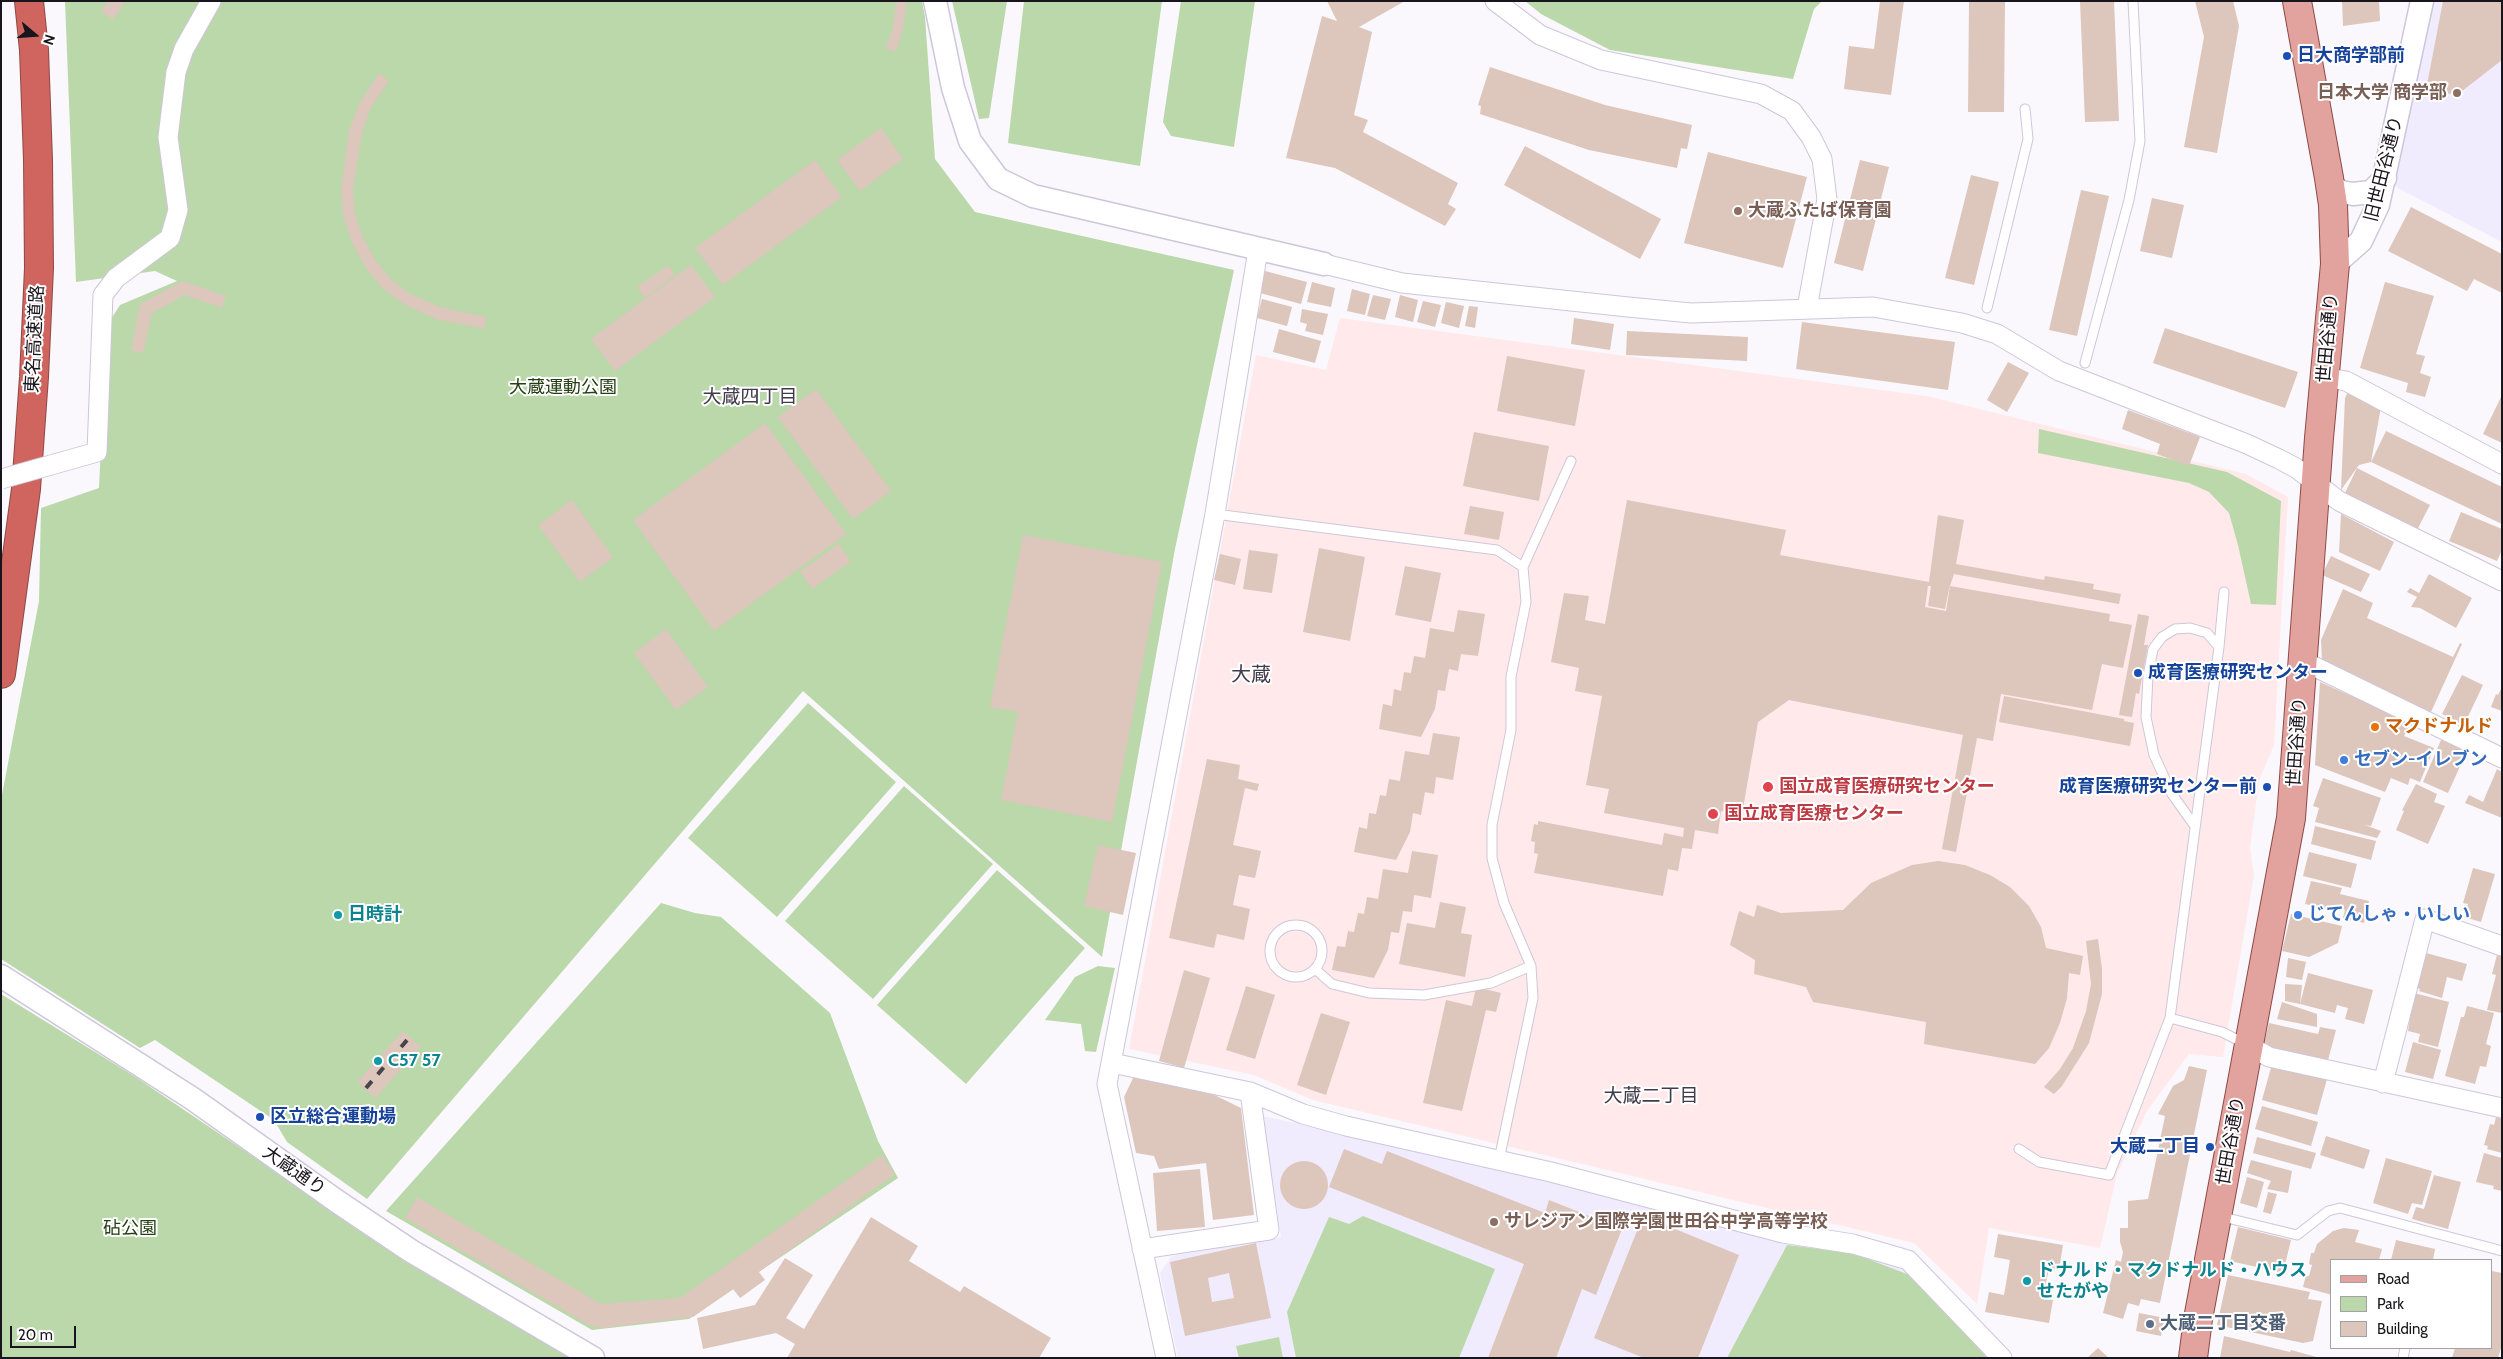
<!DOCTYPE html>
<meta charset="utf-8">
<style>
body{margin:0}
#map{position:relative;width:2503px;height:1359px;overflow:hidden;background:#faf8fd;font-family:Cabin,sans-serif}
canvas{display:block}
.frame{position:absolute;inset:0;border:2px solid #18151c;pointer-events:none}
.legend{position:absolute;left:2330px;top:1259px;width:162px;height:90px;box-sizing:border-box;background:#fff;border:1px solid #a3a1a4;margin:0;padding:6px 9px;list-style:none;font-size:15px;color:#18151c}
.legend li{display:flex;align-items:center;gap:10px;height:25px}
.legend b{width:25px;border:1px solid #a3a1a4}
.north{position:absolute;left:10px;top:10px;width:50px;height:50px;-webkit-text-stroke:4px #fff;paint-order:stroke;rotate:108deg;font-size:14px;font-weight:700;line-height:20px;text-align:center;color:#18151c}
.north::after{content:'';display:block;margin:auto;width:18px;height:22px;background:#18151c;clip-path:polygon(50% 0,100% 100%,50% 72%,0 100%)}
.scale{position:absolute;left:10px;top:1326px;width:66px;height:22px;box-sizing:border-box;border:2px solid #18151c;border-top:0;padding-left:6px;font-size:15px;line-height:18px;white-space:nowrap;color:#18151c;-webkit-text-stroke:4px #fff;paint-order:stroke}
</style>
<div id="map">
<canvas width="2503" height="1359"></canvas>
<div class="frame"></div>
<ul class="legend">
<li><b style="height:6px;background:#e2a39e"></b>Road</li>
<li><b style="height:14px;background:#bad8aa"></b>Park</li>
<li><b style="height:14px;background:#ddc6bc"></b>Building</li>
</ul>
<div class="north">N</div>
<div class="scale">20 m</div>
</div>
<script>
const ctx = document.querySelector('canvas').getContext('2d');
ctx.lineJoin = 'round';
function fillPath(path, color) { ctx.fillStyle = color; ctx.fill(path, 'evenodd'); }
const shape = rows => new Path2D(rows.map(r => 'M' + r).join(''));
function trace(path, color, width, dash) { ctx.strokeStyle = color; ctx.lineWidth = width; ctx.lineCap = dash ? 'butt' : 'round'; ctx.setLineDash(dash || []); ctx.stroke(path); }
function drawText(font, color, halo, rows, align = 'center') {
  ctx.font = font + ' Cabin,"Noto Sans JP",sans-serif'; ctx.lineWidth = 4; ctx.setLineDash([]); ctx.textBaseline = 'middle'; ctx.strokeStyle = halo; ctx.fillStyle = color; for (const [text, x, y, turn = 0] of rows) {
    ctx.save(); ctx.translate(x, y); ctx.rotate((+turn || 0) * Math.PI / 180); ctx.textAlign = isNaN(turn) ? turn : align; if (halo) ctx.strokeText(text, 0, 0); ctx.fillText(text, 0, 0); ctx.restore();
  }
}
const education = shape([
 [2432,1,2502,1,2502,242,2394,186],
 [1263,1116,1385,1142,1784,1239,1853,1250,1907,1271,1991,1358,1178,1358,1160,1273,1172,1256,1281,1237]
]);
const medical = shape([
 [1340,318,1926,396,2246,474,2288,497,2274,745,2259,781,2250,847,2254,875,2223,1057,2189,1054,2147,1111,2117,1174,2100,1248,1989,1228,1977,1304,1914,1243,1313,1100,1254,1075,1129,1049,1256,355,1326,370]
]);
const green = shape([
 [65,1,922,1,925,17,935,159,975,212,1234,270,1175,549,1102,957,803,691,367,1199,287,1142,274,1120,155,1040,140,1048,1,959,1,800,39,601,41,508,99,488,106,338,111,319,120,305,177,281,155,271,76,282],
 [952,1,1007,1,989,118,979,119],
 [1024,1,1162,1,1140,166,1008,143],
 [1181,1,1255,1,1234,147,1171,136,1163,122],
 [1525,1,1822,1,1814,9,1793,79,1610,50,1541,14],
 [2039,429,2227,472,2281,501,2276,605,2251,604,2238,545,2229,513,2209,492,2189,483,2038,453],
 [808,703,896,782,777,917,688,838],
 [904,786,993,864,873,999,785,921],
 [997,870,1085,948,966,1084,877,1005],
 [661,903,695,913,721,917,830,1013,878,1141,898,1178,689,1319,592,1330,386,1211],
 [1098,966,1115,968,1096,1052,1085,1051,1081,1024,1045,1020,1075,977],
 [1,994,134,1076,428,1275,579,1358,1,1358],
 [1363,1216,1495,1269,1459,1358,1296,1358,1287,1312,1329,1217,1349,1224],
 [1787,1245,1852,1253,1907,1274,1957,1322,1987,1358,1727,1358],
 [1279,1337,1283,1358,1239,1358,1236,1346]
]);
const building = shape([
 [108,1,125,1,113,20,101,11],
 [896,1,907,1,903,29,896,52,886,48,893,27],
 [1327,1,1405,1,1359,27,1372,32,1354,115,1368,120,1363,132,1458,183,1448,204,1456,209,1445,226,1335,168,1286,158,1322,16,1337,21],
 [1880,1,1904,1,1891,95,1844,89,1849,46,1874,49],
 [1969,1,2005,1,2004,112,1968,112],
 [2080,1,2114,1,2119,121,2085,122],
 [2195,1,2233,1,2239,26,2217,153,2184,147,2204,37],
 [2342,1,2379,1,2380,21,2343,26],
 [2443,1,2502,1,2502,60,2457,95,2426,90],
 [1490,67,1605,105,1692,125,1687,149,1681,148,1677,168,1589,150,1480,114,1481,106,1478,105],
 [379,73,389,81,370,109,362,133,353,190,355,214,363,238,376,261,391,279,410,294,440,307,486,317,485,329,436,319,404,304,382,288,366,268,352,243,343,216,341,189,349,130,359,104],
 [881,128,903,159,860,191,837,160],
 [1525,146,1661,219,1640,259,1504,185],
 [1708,152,1807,177,1783,268,1684,243],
 [815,160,842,197,723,285,695,248],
 [1860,160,1889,167,1863,271,1834,263],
 [1971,175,1999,182,1974,285,1945,278],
 [2081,190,2109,196,2077,336,2049,330],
 [2152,198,2184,205,2172,258,2140,251],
 [2411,207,2502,254,2502,293,2474,279,2467,291,2388,251],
 [668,265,675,275,645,298,637,287],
 [691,265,715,297,615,371,591,339],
 [1265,271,1307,282,1301,304,1260,293],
 [183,281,226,296,222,308,185,295,152,313,143,353,131,350,140,304],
 [1312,282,1335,288,1331,307,1307,302],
 [2385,282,2434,296,2416,354,2425,356,2420,373,2431,377,2425,397,2406,392,2408,383,2360,368],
 [1352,289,1370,294,1365,315,1347,311],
 [1373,295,1391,299,1385,320,1367,316],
 [1400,295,1418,300,1413,322,1395,317],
 [1262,299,1292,307,1287,326,1257,318],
 [1423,301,1441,305,1435,327,1417,322],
 [1446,302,1464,306,1459,328,1441,323],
 [1469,306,1478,307,1475,328,1465,326],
 [1302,309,1328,314,1323,335,1305,331,1307,324,1300,322],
 [1574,318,1614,324,1610,350,1571,344],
 [1802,322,1955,342,1948,390,1796,369],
 [2165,328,2298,372,2285,408,2153,363],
 [1279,329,1321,341,1315,363,1273,352],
 [1627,331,1748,337,1747,361,1626,355],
 [1507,356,1585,370,1575,426,1497,411],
 [2008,362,2029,373,2007,412,1987,400],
 [816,389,891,491,853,519,778,417],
 [2349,390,2381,407,2371,462,2386,431,2502,487,2502,524,2371,462,2359,465,2341,490,2345,398],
 [2502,395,2502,443,2483,434],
 [2128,410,2200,437,2189,466,2157,454,2160,444,2122,429],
 [765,423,846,534,714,631,633,520],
 [1474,432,1549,446,1539,501,1463,486],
 [2357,468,2430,505,2417,530,2345,493],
 [572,500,613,557,580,582,538,525],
 [1627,500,1786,530,1780,555,1929,582,1938,515,1964,520,1956,564,2044,580,2045,576,2094,584,2093,589,2121,594,2119,604,1954,574,1949,589,1945,609,1928,606,1931,586,1928,586,1925,607,1946,611,1950,586,2110,614,2109,621,2132,625,2123,668,2102,664,2092,710,2001,694,1993,741,1977,738,1956,852,1942,849,1963,735,1789,700,1758,722,1742,814,1721,811,1718,834,1695,830,1692,849,1682,848,1678,871,1668,869,1663,896,1534,873,1538,854,1534,853,1535,842,1531,841,1534,824,1538,825,1538,821,1662,845,1664,833,1683,837,1684,828,1604,813,1609,789,1586,785,1602,696,1575,691,1579,668,1551,662,1564,593,1589,596,1585,620,1605,624],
 [1470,506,1504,512,1499,540,1464,534],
 [2461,512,2502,529,2502,550,2497,561,2449,541],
 [2341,514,2394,542,2380,571,2339,552],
 [1023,535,1162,562,1112,822,1001,800,1018,712,990,707],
 [838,544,851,561,812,589,800,572],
 [1319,548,1365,557,1350,641,1303,632],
 [1249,550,1278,554,1272,593,1243,589],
 [1220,554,1241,559,1235,585,1214,580],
 [2331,556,2370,574,2361,592,2322,575],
 [1405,566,1441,573,1431,622,1395,615],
 [2429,574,2472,598,2456,628,2420,608,2411,607,2417,597,2407,592,2410,588,2419,593],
 [2343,589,2373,603,2367,618,2453,657,2460,643,2462,644,2431,712,2322,661,2321,640],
 [1458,610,1485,614,1478,656,1461,654,1458,671,1449,669,1445,691,1438,690,1435,709,1421,737,1379,729,1383,704,1392,706,1394,689,1401,691,1404,672,1411,673,1414,656,1425,658,1430,628,1454,632],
 [2138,614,2149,616,2144,645,2148,645,2139,694,2136,693,2132,717,2119,715],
 [666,629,708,687,676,710,634,653],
 [2462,675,2483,685,2464,725,2442,714],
 [2320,682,2411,723,2404,736,2434,748,2420,782,2410,778,2408,785,2391,778,2385,792,2315,765],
 [2502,687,2502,711,2491,707,2496,694,2498,695],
 [2004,696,2124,719,2124,721,2134,723,2130,746,1999,722],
 [1433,733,1460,737,1453,780,1436,777,1434,794,1425,792,1421,815,1413,813,1410,832,1396,860,1354,852,1359,827,1367,829,1369,813,1376,814,1380,795,1386,796,1389,779,1400,781,1405,751,1429,755],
 [2441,740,2467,751,2448,793,2423,782],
 [1207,759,1240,765,1238,779,1259,784,1257,791,1245,788,1233,845,1261,851,1255,878,1239,875,1233,905,1250,909,1244,940,1217,934,1214,948,1169,938],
 [2497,769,2502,772,2502,818,2465,803,2469,795,2483,802],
 [2323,778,2381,798,2371,826,2365,825,2381,831,2377,838,2315,822,2319,808,2313,806],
 [2416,784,2437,794,2434,802,2445,806,2428,844,2396,830,2404,811,2402,810],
 [2315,826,2376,841,2371,860,2311,844],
 [1098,845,1136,853,1123,915,1084,906],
 [1412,851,1438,855,1431,898,1414,895,1412,912,1403,911,1399,933,1391,932,1388,950,1374,978,1332,970,1337,946,1345,947,1348,931,1354,932,1358,913,1364,914,1367,897,1378,899,1383,869,1408,873],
 [2309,852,2357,864,2351,888,2303,876],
 [1938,861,1965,865,1990,875,2010,887,2029,906,2041,927,2046,948,2083,956,2080,975,2069,973,2067,998,2060,1023,2049,1048,2035,1064,1924,1044,1926,1022,1813,1002,1806,987,1754,974,1755,960,1730,945,1739,911,1754,917,1757,905,1781,913,1843,910,1871,883,1912,865],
 [2473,868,2495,874,2481,922,2464,917,2468,904,2463,903],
 [2311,881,2342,888,2340,894,2369,901,2364,923,2343,918,2345,910,2328,906,2327,909,2305,904],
 [1440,902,1466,907,1461,933,1472,935,1465,977,1399,964,1407,923,1435,928],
 [2291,914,2342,926,2338,943,2309,957,2282,951],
 [2098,939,2102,969,2102,994,2089,1043,2062,1086,2054,1094,2044,1087,2060,1069,2073,1048,2086,1011,2091,984,2086,941],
 [2426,953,2467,964,2462,981,2447,977,2442,998,2419,991,2420,989,2417,988],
 [2497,955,2502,956,2502,1013,2487,1010,2496,975,2492,974],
 [2288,958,2306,962,2302,980,2286,977],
 [1184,970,1210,978,1184,1068,1159,1061],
 [2308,973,2373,990,2364,1024,2345,1019,2348,1008,2337,1005,2335,1013,2300,1004],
 [2285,984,2302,985,2300,1004,2285,1001],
 [1246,986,1275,995,1255,1059,1226,1050],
 [1476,987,1501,993,1496,1012,1486,1010,1462,1111,1423,1103,1446,1000,1472,1006],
 [2414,993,2449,1002,2438,1047,2418,1042,2420,1034,2408,1031],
 [2282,1002,2317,1014,2317,1027,2277,1019],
 [2467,1006,2494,1013,2486,1044,2491,1046,2486,1067,2480,1066,2475,1084,2445,1076,2461,1017,2464,1017],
 [1321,1013,1350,1022,1326,1095,1297,1085],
 [2269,1023,2318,1034,2320,1027,2336,1030,2327,1064,2263,1048],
 [403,1031,421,1047,375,1098,357,1082],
 [2413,1042,2441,1050,2433,1079,2405,1072],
 [2272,1064,2327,1079,2317,1115,2262,1100],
 [2189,1066,2207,1070,2160,1303,2141,1299,2139,1306,2128,1303,2123,1319,2103,1313,2116,1260,2121,1262,2123,1252,2120,1242,2120,1228,2128,1228,2128,1201,2148,1199,2165,1116,2158,1114,2173,1086,2184,1080],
 [1134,1076,1192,1084,1241,1108,1254,1215,1213,1220,1206,1163,1159,1169,1154,1156,1136,1153,1124,1097],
 [2262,1106,2318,1122,2311,1146,2255,1129],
 [2496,1117,2502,1119,2502,1153,2487,1149,2488,1146,2484,1145,2490,1124,2494,1125],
 [2326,1136,2370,1150,2364,1169,2320,1155],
 [2257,1137,2316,1153,2311,1169,2253,1153],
 [1344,1149,1382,1164,1387,1151,1545,1213,1549,1200,1622,1229,1596,1295,1582,1289,1556,1358,1488,1358,1524,1264,1329,1187],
 [2484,1153,2502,1158,2502,1191,2493,1189,2494,1186,2476,1182],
 [882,1155,895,1174,759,1272,765,1280,740,1298,733,1289,693,1317,602,1328,589,1325,405,1218,417,1197,601,1304,680,1298],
 [2386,1158,2432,1171,2422,1205,2412,1203,2408,1214,2373,1203],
 [2251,1160,2292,1171,2288,1193,2267,1189,2271,1181,2247,1173],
 '1280 1185a24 24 0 1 1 48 0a24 24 0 1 1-48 0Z',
 [1200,1169,1205,1227,1157,1231,1153,1173],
 [2434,1175,2461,1182,2448,1229,2412,1219,2416,1207,2424,1209],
 [2247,1177,2264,1182,2257,1208,2240,1203],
 [2268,1192,2277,1194,2271,1214,2263,1212],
 [1643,1216,1739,1255,1698,1358,1644,1358,1594,1338],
 [871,1217,918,1246,909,1261,960,1292,964,1286,1051,1338,1039,1358,787,1358,795,1344,776,1333,703,1349,697,1318,755,1305,785,1258,813,1275,786,1318,804,1329],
 [2238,1227,2291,1240,2283,1273,2230,1261],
 [2344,1228,2359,1230,2355,1242,2382,1249,2379,1260,2332,1260,2332,1295,2303,1287,2306,1275,2309,1276,2312,1265,2309,1264,2311,1253,2314,1253,2317,1244,2333,1231],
 [1998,1234,2063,1245,2059,1270,2049,1268,2043,1299,2053,1300,2049,1323,1985,1312,1989,1292,2004,1295,2010,1260,1994,1257],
 [2396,1240,2435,1249,2433,1260,2391,1260],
 [1256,1243,1271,1318,1185,1336,1170,1262],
 [1229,1273,1234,1298,1212,1302,1208,1278],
 [2492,1271,2502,1273,2502,1345,2498,1358,2452,1358,2455,1348,2492,1348],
 [2228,1275,2310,1292,2308,1299,2322,1301,2313,1341,2303,1343,2217,1325],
 [2139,1313,2165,1318,2161,1336,2136,1331],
 [2224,1336,2290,1352,2291,1350,2320,1358,2220,1358],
 [2098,1348,2109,1358,2087,1358]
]);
const service = shape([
 [1987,308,2028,139,2025,109],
 [2085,363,2129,200,2140,141,2133,1],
 [1215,514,1497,550,1523,567,1526,602,1511,677,1511,730,1492,825,1492,858,1504,903,1531,966,1533,998,1499,1160],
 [1523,567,1571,461],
 [2194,825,2172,794,2154,755,2146,717,2148,676,2153,649,2162,637,2175,629,2190,628,2207,633,2219,647],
 '1270 951a26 26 0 1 1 52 0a26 26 0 1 1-52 0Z',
 [1315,969,1332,984,1369,993,1424,995,1491,983,1531,966],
 [2170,1018,2222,1032,2246,1044],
 [2019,1149,2039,1162,2109,1175,2170,1018,2219,647,2224,592],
 [2219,1216,2297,1235,2328,1211,2340,1208,2502,1251],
 [2403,1358,2405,1348]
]);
const minor = shape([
 [1495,1,1540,35,1601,60,1761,94,1792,111,1811,137,1822,159,1827,199,1807,308],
 [1324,264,1402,283,1628,307,1691,313,1873,307,1962,323,1997,334,2059,371,2247,444,2279,459,2296,468,2339,501,2502,581],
 [2324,377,2346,381,2502,464],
 [51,465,97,452,103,295,116,278,170,238,178,210,168,137,176,72,184,49,211,1],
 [2303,661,2502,758],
 [2248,1045,2269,1057,2502,1108],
 [1112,1063,1250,1092,1303,1114,1346,1126,1551,1172,1783,1233,1853,1244,1908,1260,2002,1358],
 [2383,1083,2425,919,2502,946],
 [1142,1249,1269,1230,1250,1092],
 [1166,1358,1107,1084,1215,514,1258,250]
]);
const tertiary = shape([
 [935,1,953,88,970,141,998,179,1033,196,1324,264],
 [2329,178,2333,186,2341,192,2353,194,2371,192,2385,178],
 [2335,264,2361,241,2378,205,2422,1],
 [1,976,193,1099,338,1202,411,1251,593,1358]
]);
const primary = shape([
 [2193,1358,2198,1319,2291,818,2319,438,2335,264,2333,205,2329,178,2297,1]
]);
const motorway = shape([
 [1,674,26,489,34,377,39,268,38,160,34,50,29,1]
]);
const rail = shape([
 [366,1088,408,1039]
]);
const minorBridge = shape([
 [1,479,51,465]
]);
const markers = [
 [2287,56,5,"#1a4fb4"],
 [2457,93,5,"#8d6e63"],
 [1738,211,5,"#8d6e63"],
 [2138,673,5,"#1a4fb4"],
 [2375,727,5,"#e8710a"],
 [2344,760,5,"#3f7fe0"],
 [1768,787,6,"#e0444e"],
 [2267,787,5,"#1a4fb4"],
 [1713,814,6,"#e0444e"],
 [338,915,5,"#0f9aa8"],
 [2298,915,5,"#3f7fe0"],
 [378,1061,5,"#0f9aa8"],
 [260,1117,5,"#1a4fb4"],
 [2210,1147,5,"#1a4fb4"],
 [1494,1222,5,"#8d6e63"],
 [2027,1281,5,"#0f9aa8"],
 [2150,1324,5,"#5c6f8a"]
];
const transitNames = [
 ["日大商学部前",2297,56],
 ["成育医療研究センター",2148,673],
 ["成育医療研究センター前",2257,787,"right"],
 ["区立総合運動場",270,1117],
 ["大蔵二丁目",2200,1147,"right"]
];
const educationNames = [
 ["日本大学 商学部",2447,93,"right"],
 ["大蔵ふたば保育園",1748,211],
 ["サレジアン国際学園世田谷中学高等学校",1504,1222]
];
const streetNames = [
 ["旧世田谷通り",2384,169,-76],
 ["世田谷通り",2328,338,-85],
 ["東名高速道路",35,339,-87],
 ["世田谷通り",2297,742,-86],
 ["世田谷通り",2231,1141,-80],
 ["大蔵通り",294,1171,35]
];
const parkNames = [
 ["大蔵運動公園",563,388],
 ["砧公園",130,1229]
];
const foodNames = [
 ["マクドナルド",2385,727]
];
const shopNames = [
 ["セブン-イレブン",2354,760],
 ["じてんしゃ・いしい",2308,915]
];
const healthNames = [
 ["国立成育医療研究センター",1779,787],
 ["国立成育医療センター",1724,814]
];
const cultureNames = [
 ["日時計",348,915],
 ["C57 57",388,1061],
 ["ドナルド・マクドナルド・ハウス",2037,1271],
 ["せたがや",2037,1292]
];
const serviceNames = [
 ["大蔵二丁目交番",2160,1324]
];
const neighbourhoodNames = [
 ["大蔵四丁目",750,397],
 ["大蔵二丁目",1651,1096]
];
const quarterNames = [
 ["大蔵",1251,675]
];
fillPath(education, '#f0ecfe');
fillPath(medical, '#ffe9eb');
fillPath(green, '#bad8aa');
fillPath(building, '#ddc6bc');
trace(service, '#cec6da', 11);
trace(minor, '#cec6da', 21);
trace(tertiary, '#cec6da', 25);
trace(primary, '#8f4947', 30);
trace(motorway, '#8f4947', 30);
trace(service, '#fff', 9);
trace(minor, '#fff', 19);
trace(tertiary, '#fff', 22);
trace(primary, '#e2a39e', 28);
trace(motorway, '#cf655e', 28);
trace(rail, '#47444b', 4, [9, 9]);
trace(minorBridge, '#cec6da', 21, []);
trace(minorBridge, '#fff', 19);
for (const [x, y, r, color] of markers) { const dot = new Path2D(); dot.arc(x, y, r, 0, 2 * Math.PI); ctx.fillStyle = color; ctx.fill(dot); trace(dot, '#fff', 2); }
drawText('bold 18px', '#164399', '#fff', transitNames, 'left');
drawText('bold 18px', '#785e54', '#fff', educationNames, 'left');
drawText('18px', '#18151c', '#fff', streetNames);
drawText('18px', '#253f13', '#fff', parkNames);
drawText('bold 18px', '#c56008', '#fff', foodNames, 'left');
drawText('bold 18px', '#366cbe', '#fff', shopNames, 'left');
drawText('bold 18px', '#be3a42', '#fff', healthNames, 'left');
drawText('bold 18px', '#0d838f', '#fff', cultureNames, 'left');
drawText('bold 18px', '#4e5e75', '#fff', serviceNames, 'left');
drawText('19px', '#423b4c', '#fff', neighbourhoodNames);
drawText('20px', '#423b4c', '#fff', quarterNames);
</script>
